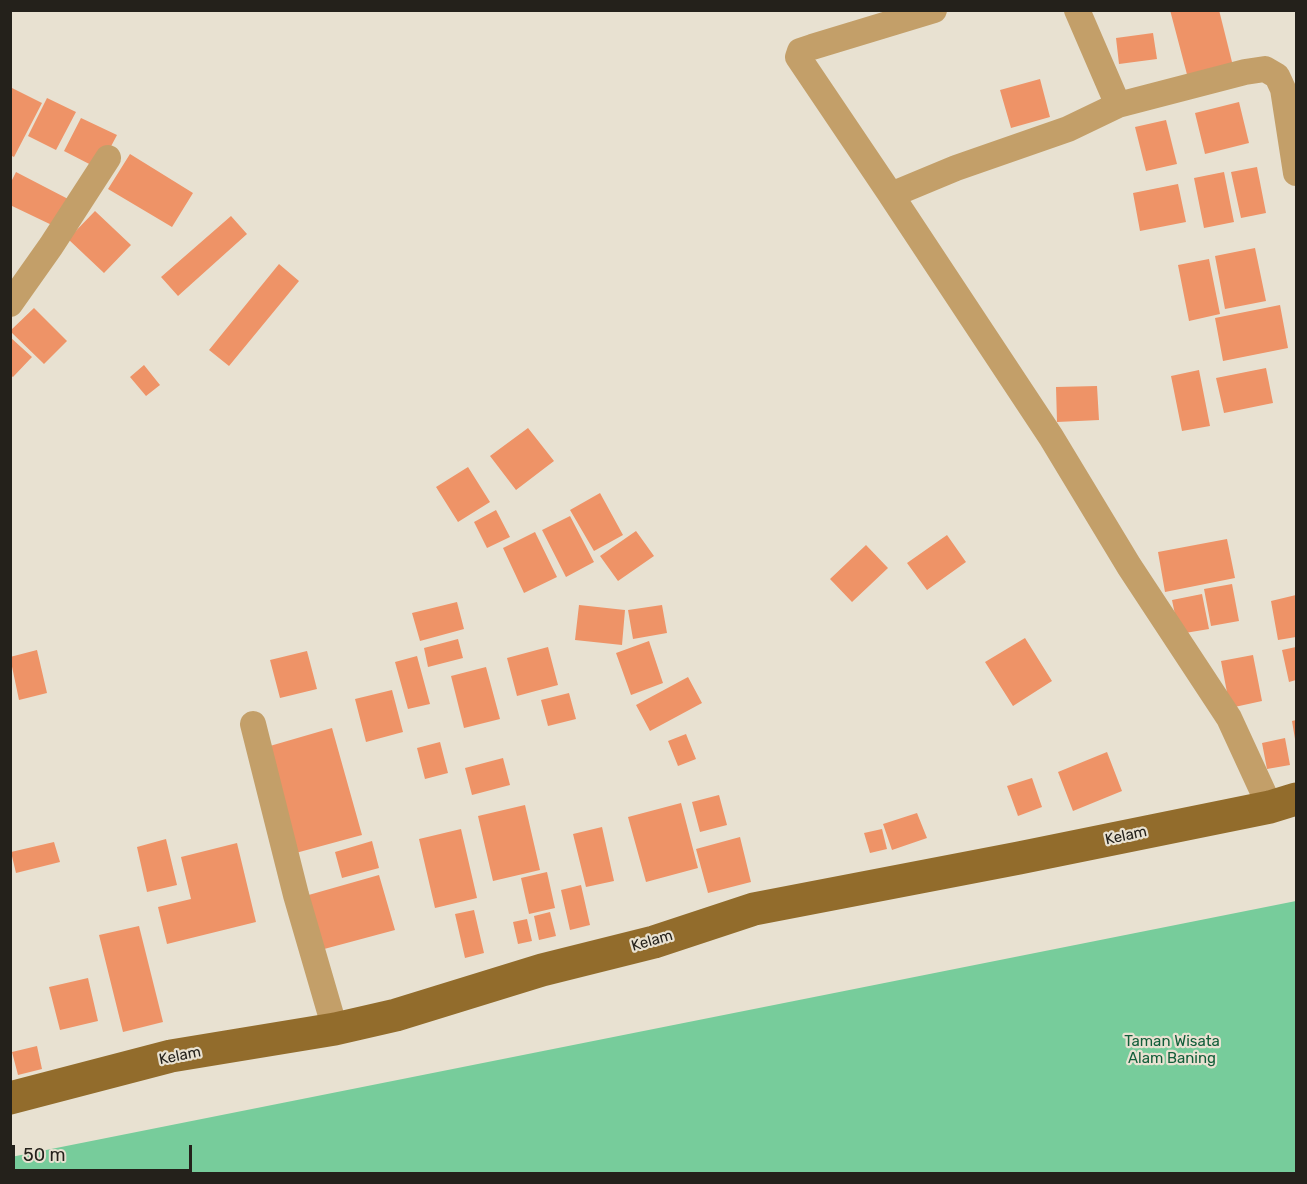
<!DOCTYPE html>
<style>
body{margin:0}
#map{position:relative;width:1307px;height:1184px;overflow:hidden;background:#e8e1d1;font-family:Rubik,sans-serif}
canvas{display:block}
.frame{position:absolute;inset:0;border:12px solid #24211b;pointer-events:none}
.scale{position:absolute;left:12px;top:1145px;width:180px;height:27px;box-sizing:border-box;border:3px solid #24211b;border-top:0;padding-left:8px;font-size:18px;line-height:21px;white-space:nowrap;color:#24211b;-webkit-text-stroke:4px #e8e1d1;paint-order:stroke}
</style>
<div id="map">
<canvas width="1307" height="1184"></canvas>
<div class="frame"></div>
<div class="scale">50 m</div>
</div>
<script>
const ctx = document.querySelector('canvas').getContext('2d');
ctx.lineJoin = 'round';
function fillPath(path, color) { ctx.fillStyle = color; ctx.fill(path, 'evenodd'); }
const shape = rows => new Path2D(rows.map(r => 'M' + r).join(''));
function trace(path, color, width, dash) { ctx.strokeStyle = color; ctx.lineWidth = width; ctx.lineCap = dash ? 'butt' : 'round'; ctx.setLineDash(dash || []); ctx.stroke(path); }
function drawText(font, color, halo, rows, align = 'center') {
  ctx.font = font + ' Rubik,sans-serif'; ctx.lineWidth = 4.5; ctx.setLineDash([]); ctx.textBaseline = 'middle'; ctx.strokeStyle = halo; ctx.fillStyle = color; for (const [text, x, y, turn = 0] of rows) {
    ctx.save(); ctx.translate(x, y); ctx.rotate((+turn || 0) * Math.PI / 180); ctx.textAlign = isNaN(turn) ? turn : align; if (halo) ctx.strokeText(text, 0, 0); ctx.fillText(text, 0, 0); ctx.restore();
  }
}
const green = shape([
 [1296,901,1296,1173,11,1173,11,1157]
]);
const building = shape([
 [1170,10,1219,10,1234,70,1189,82],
 [1153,33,1157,59,1119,64,1116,38],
 [1040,79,1050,117,1011,128,1000,90],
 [10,87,42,103,14,157,10,155],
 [47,98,76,112,56,150,28,136],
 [1239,102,1249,143,1205,154,1195,113],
 [81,118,117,135,99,169,64,151],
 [1166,120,1177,164,1146,171,1135,127],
 [130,154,193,193,172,227,108,189],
 [1257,167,1266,213,1241,218,1231,172],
 [16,172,70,200,56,227,10,205,10,184],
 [1224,172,1234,222,1204,228,1194,178],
 [1178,184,1186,222,1140,231,1133,193],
 [95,211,131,245,104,273,68,239],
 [231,216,247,234,178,296,161,277],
 [1255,248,1266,301,1225,309,1215,256],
 [1209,259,1220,314,1189,321,1178,265],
 [279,264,299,281,229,366,209,350],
 [1280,305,1288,348,1223,361,1215,318],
 [34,308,67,341,44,364,10,331],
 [10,337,32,357,13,377,10,375],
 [144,365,160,385,146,396,130,377],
 [1266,368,1273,403,1224,413,1216,378],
 [1199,370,1210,426,1182,431,1171,376],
 [1097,386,1099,420,1057,422,1056,387],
 [528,428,554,461,516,490,490,456],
 [468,467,490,502,458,522,436,487],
 [600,493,623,535,594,551,570,510],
 [496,510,510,537,487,548,474,522],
 [570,516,594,562,566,577,542,530],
 [636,531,654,556,618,581,600,556],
 [535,532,557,577,524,593,503,548],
 [947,535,966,562,927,590,907,563],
 [1227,539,1235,578,1165,592,1158,552],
 [866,545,888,568,852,602,830,579],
 [1232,584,1239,621,1211,626,1204,589],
 [1202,594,1209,629,1179,634,1172,600],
 [1296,595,1296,637,1278,640,1271,601],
 [457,602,464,629,420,641,412,613],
 [579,605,625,610,622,645,575,640],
 [662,605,667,633,633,639,628,610],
 [1025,638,1052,681,1013,706,985,662],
 [458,639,463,658,428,667,424,648],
 [649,641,663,683,631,695,616,653],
 [548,647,558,685,517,696,507,658],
 [1296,647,1296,680,1289,682,1282,650],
 [37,650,47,693,19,700,10,657],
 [307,651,317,689,280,698,270,660],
 [1253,655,1262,701,1230,708,1221,661],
 [417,656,430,704,408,709,395,662],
 [486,667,500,719,464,728,451,676],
 [688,677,702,703,650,731,636,705],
 [392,690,403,732,366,742,355,699],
 [569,693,576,719,548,726,541,700],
 [1296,720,1296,739,1295,739,1292,721],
 [332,728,362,835,292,854,263,748],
 [686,734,696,759,678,766,668,741],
 [1285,738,1290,765,1267,769,1262,743],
 [440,742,448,773,425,779,417,748],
 [1107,752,1122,791,1073,811,1058,772],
 [503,758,510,785,472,795,465,768],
 [1032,778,1042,807,1018,816,1007,786],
 [719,795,727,825,700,832,692,802],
 [681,803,698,868,646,882,628,817],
 [525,805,540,870,493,881,478,816],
 [917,813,927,838,892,850,883,824],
 [602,827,614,881,586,887,573,834],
 [461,829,477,898,435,908,419,839],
 [882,829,887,849,870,853,864,833],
 [740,837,751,882,708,893,696,849],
 [166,839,177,885,147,892,137,847],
 [372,841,379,868,342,878,335,852],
 [54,842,60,862,16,873,11,852],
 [237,843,256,922,167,944,158,907,191,899,181,857],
 [547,872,555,908,529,914,521,878],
 [379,875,395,930,313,952,298,898],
 [581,885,590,925,570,930,561,890],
 [474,910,484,953,465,958,455,914],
 [550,912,556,936,539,940,534,916],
 [527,919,532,941,518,944,513,922],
 [139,926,163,1022,123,1032,99,935],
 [88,978,98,1021,60,1030,49,987],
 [37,1046,42,1069,18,1075,12,1052]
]);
const street = shape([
 [1077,10,1118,105],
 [891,195,798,57,800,51,812,47,934,10],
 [10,304,51,246,108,158],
 [253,724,296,895,335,1029],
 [1270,807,1229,718,1129,566,1051,437,891,195,956,168,1068,129,1118,105,1245,72,1265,69,1277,76,1283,89,1296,173]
]);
const primary = shape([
 [10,1098,171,1056,335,1029,396,1015,542,970,654,942,754,909,1019,858,1270,807,1296,799]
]);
const streetNames = [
 ["Kelam",1126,836,-12],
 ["Kelam",652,941,-16],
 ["Kelam",180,1056,-11]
];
const parkNames = [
 ["Taman Wisata",1172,1042],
 ["Alam Baning",1172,1059]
];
fillPath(green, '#77cc9b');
fillPath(building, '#ee9367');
trace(street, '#c39f69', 26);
trace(primary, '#926c2c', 33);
drawText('15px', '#24211b', '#e8e1d1', streetNames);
drawText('15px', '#125e3a', '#e8e1d1', parkNames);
</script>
